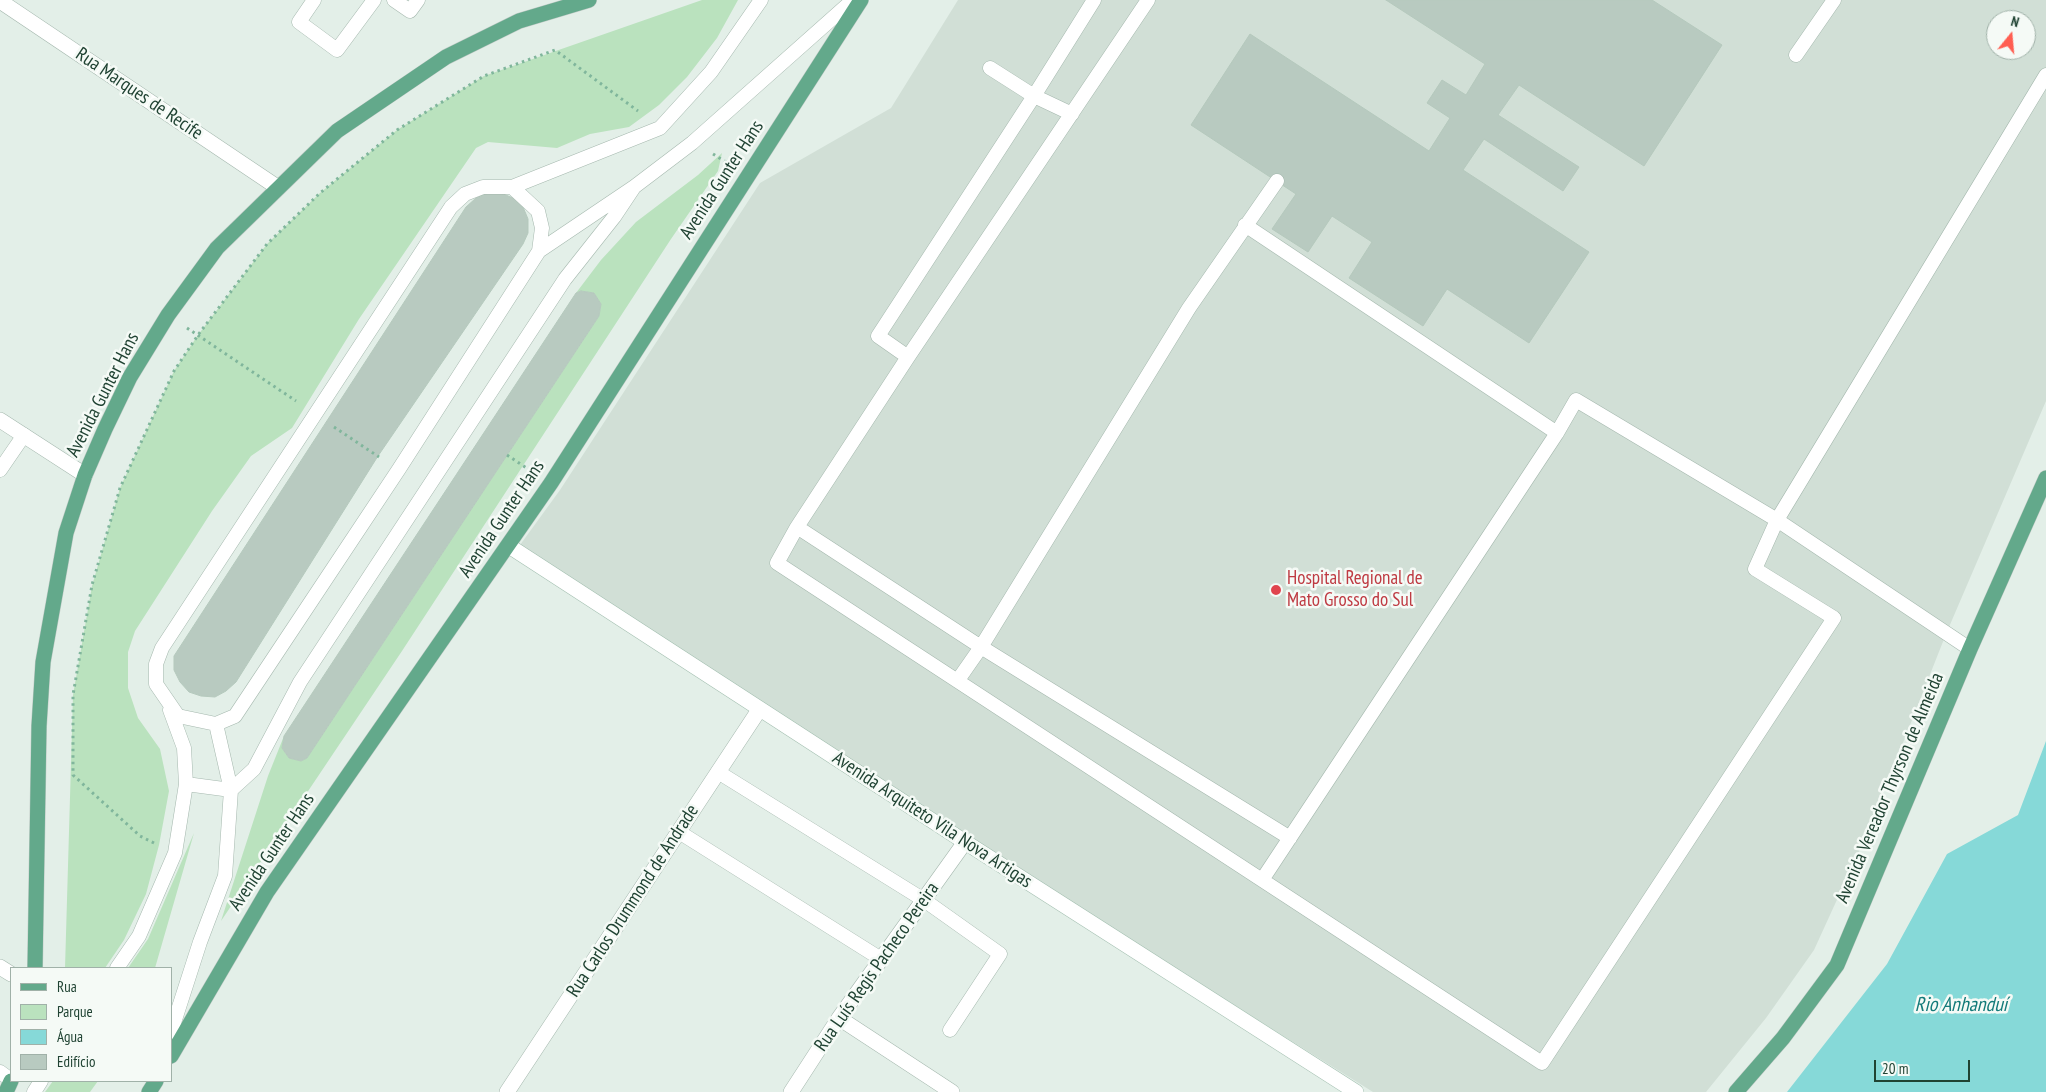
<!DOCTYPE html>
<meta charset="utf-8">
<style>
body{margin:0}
#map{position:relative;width:2046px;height:1092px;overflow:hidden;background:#e3efe8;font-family:"PT Sans Narrow",sans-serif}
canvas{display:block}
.legend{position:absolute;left:10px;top:967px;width:162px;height:115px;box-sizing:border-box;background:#f5faf6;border:1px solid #a0b1a8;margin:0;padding:6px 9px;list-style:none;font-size:15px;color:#204333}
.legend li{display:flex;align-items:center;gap:10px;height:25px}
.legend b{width:25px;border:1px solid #a0b1a8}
.north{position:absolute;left:1986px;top:10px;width:50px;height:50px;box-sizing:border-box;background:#f5faf6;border:1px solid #a0b1a8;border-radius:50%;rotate:17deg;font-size:14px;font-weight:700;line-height:20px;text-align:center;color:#204333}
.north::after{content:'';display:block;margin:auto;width:18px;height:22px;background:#ff5e51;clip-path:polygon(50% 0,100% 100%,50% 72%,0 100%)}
.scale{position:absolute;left:1874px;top:1060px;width:96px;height:22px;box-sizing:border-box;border:2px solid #204333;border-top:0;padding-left:6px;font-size:15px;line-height:18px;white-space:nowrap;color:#204333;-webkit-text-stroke:4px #f5faf6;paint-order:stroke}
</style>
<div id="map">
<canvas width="2046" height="1092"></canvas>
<ul class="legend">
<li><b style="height:6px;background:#63a98b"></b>Rua</li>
<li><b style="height:14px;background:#bae2be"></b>Parque</li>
<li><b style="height:14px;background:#86d9d8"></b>Água</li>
<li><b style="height:14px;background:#b8cac0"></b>Edifício</li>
</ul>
<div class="north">N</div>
<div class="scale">20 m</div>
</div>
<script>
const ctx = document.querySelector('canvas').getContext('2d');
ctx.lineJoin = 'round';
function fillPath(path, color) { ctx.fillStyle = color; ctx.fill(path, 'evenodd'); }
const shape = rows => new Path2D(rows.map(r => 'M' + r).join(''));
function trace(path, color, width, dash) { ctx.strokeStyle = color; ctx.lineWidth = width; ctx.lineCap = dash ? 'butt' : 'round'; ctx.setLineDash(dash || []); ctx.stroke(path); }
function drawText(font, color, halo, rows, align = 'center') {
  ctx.font = font + ' "PT Sans Narrow",sans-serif'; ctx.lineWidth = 5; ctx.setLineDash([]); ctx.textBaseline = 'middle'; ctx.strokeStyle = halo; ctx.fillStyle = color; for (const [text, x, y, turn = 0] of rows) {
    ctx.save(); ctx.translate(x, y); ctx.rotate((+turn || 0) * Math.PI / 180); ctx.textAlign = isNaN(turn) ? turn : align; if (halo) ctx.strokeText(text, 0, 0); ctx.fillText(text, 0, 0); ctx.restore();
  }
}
const built = shape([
 [958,0,2046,0,2046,401,1946,634,1867,834,1814,950,1766,1018,1706,1092,1373,1092,960,834,520,545,560,490,760,183,891,108],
 [1996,20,2026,20,2026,50,1996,50]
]);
const green = shape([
 [702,0,738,0,717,38,687,77,659,105,629,127,590,134,557,148,488,142,476,148,359,319,292,428,251,456,212,511,135,631,128,652,128,688,138,718,160,749,169,791,159,845,146,894,124,940,105,968,65,968,73,695,92,586,120,488,174,371,198,335,267,244,320,193,397,130,484,76],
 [722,153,718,171,671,239,402,651,221,921,268,776,284,736,282,748,289,758,301,761,307,758,599,316,601,304,594,293,581,291,576,293,601,260,636,222,698,175],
 [194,833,155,968,128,968,148,939],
 [53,1081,98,1081,90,1092,45,1092]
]);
const water = shape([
 [2046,741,2046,1092,1787,1092,1887,964,1947,854,2018,815]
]);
const building = shape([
 [1386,0,1652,0,1722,45,1644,166,1519,85,1498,115,1579,167,1563,191,1484,139,1463,170,1589,252,1529,343,1447,289,1423,326,1349,278,1372,242,1332,216,1308,252,1272,229,1296,194,1191,125,1250,34,1429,151,1450,118,1427,103,1442,80,1466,95,1485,64,1386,0],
 [488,193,501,193,513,198,523,207,528,219,528,233,523,244,378,456,236,682,226,691,215,697,201,696,189,692,180,682,174,670,174,656,466,207,476,198,488,193],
 [581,291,594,293,601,304,599,316,307,758,301,761,289,758,282,748,284,736,576,293,581,291]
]);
const path = shape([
 [713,154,729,164],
 [187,328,296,401],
 [334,427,379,457],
 [507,455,531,471],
 [154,843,140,836,73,775,73,695,92,585,120,488,174,371,198,335,267,244,320,193,397,130,484,76,555,50,638,111]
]);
const lane = shape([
 [314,0,299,22,337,50,374,0],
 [394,0,410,11,418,0],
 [1148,0,908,357,797,527,777,563,1542,1063,1834,618,1755,569,1777,520,2046,75],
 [1796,55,1834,0],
 [990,68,1034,96,1072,114],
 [483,187,512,187,538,211,542,228,539,251,399,469,235,716,216,724,178,716,156,684,156,664,162,648,451,207,465,194,483,187],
 [512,187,660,128,711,72,761,0],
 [1245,225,1557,433],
 [539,251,634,187,692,143,853,0],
 [908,357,878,336,1034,96,1094,0],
 [0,470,24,435],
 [797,527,981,647,1290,838],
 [958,680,981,647,1189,308,1277,181],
 [718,772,924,900,1000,954,950,1030],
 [186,784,231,790,254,769,300,682,565,279,614,217,634,187],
 [679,832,881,959],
 [1262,880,1557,433,1576,400,1777,520,1970,649],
 [117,968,139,936,175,853,186,784,184,748,170,710],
 [171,1032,200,942,225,876,231,790,216,724],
 [0,1072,11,1080],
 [34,1092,41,1081]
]);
const street = shape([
 [0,1,277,187],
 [0,420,85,475],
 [0,967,11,974],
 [839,1018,952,1092],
 [507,1092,759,710],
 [791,1092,839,1018,965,842]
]);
const secondary = shape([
 [509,546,965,842,1356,1092]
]);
const primary = shape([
 [35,968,39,726,43,662,66,533,85,475,105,429,130,377,168,315,217,248,337,131,446,57,519,21,589,0],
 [171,1056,267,892,551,483,861,0],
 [6,1092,11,1081],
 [149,1092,156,1081],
 [1736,1092,1783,1038,1837,965,1970,649,2046,478]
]);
const markers = [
 [1276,590,6,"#e0444e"]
];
const streetNames = [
 ["Rua Marques de Recife",139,94,34],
 ["Avenida Gunter Hans",722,180,-57],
 ["Avenida Gunter Hans",103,395,-63],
 ["Avenida Gunter Hans",502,519,-56],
 ["Avenida Vereador Thyrson de Almeida",1890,788,-67],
 ["Avenida Arquiteto Vila Nova Artigas",932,820,33],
 ["Avenida Gunter Hans",272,852,-56],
 ["Rua Carlos Drummond de Andrade",633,901,-57],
 ["Rua Luís Regis Pacheco Pereira",877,967,-55]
];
const healthNames = [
 ["Hospital Regional de",1287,579],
 ["Mato Grosso do Sul",1287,601]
];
const waterNames = [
 ["Rio Anhanduí",1961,1005]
];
fillPath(built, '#d1dfd6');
fillPath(green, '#bae2be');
fillPath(water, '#86d9d8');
fillPath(building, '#b8cac0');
trace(building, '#b5c9bd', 1);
trace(lane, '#a5b8ae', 15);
trace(street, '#a5b8ae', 16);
trace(secondary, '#a3bfb0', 16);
trace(primary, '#c1cac6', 16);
trace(path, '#80b69c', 3, [2.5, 4]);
trace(lane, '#fff', 14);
trace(street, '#fff', 15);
trace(secondary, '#fff', 15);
trace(primary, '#63a98b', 15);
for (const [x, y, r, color] of markers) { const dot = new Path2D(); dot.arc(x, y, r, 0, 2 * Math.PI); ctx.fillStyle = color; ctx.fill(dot); trace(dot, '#f5faf6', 2); }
drawText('19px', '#204333', '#f5faf6', streetNames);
drawText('19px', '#be3a42', '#f5faf6', healthNames, 'left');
drawText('italic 20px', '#137a79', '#f5faf6', waterNames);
</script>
